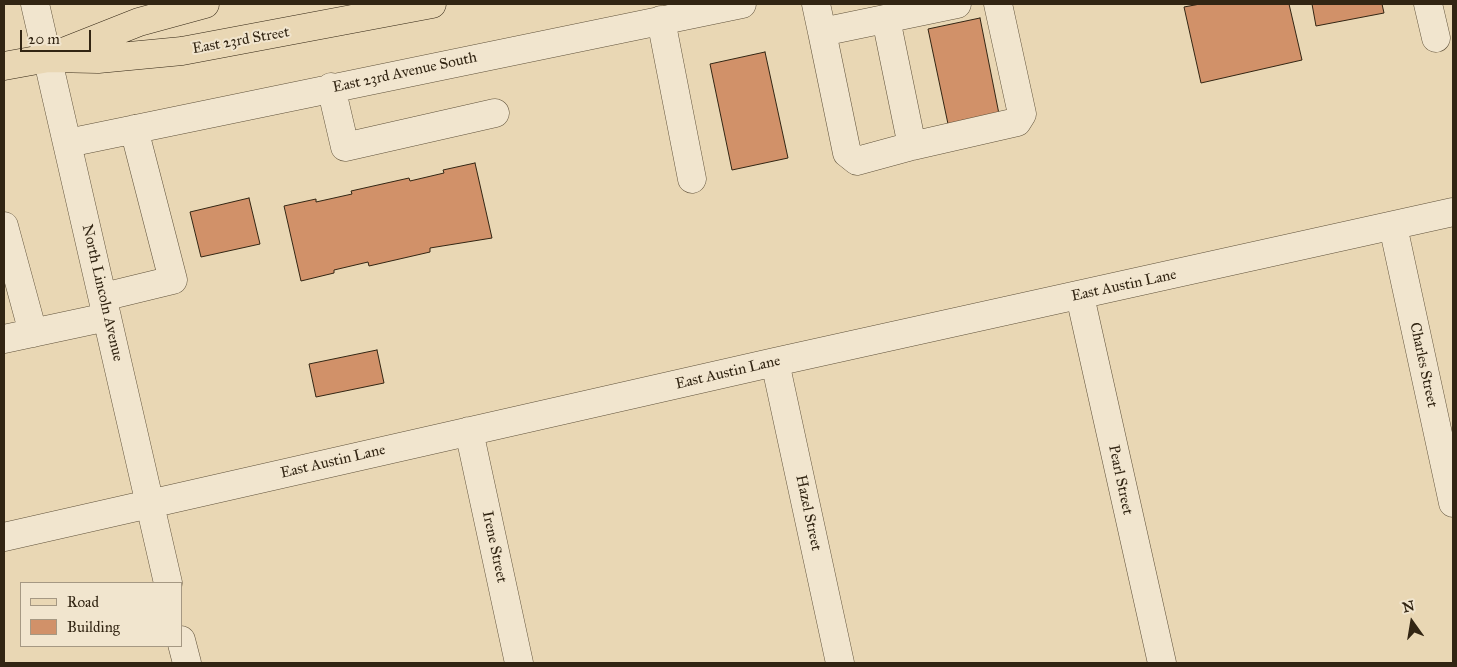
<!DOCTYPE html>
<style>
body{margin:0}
#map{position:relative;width:1457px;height:667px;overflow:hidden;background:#e9d7b4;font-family:"IM FELL Great Primer",serif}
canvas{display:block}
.frame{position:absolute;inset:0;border:5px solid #322513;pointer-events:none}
.legend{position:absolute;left:20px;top:582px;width:162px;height:65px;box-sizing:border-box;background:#f1e5ce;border:1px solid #a59883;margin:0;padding:6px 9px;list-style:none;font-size:15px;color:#322513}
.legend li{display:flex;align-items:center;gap:10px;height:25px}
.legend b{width:25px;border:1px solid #a59883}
.north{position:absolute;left:1387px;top:597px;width:50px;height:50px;-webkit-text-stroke:4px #f1e5ce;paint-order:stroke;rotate:347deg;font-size:14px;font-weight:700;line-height:20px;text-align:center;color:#322513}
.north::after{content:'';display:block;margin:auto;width:18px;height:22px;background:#322513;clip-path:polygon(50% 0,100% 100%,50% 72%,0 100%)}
.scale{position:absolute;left:20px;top:30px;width:71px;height:22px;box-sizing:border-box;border:2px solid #322513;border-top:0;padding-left:6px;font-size:15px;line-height:18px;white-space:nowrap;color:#322513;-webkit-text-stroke:4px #f1e5ce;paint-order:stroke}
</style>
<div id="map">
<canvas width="1457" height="667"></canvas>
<div class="frame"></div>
<ul class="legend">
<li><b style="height:6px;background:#e9d7b4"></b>Road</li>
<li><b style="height:14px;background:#d19169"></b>Building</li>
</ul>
<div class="north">N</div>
<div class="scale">20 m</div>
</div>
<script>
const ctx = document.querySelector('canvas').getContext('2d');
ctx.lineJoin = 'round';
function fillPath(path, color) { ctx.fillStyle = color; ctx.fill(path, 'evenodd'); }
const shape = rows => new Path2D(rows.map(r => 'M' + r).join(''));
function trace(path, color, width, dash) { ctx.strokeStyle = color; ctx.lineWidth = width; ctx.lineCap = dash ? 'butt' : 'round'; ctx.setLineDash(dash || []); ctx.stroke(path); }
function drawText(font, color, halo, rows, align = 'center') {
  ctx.font = font + ' "IM FELL Great Primer",serif'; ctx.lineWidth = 4; ctx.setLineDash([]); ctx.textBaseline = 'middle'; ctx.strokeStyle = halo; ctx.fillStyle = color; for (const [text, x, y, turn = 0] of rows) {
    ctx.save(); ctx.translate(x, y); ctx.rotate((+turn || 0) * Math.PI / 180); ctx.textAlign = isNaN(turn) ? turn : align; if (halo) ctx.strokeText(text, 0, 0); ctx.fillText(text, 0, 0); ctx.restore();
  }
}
const building = shape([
 [1200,4,1289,4,1302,60,1201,83,1184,7,1200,4],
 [1312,4,1382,4,1384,13,1316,26,1312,4],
 [980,18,999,114,948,124,928,29,980,18],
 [765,52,788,158,732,170,710,64,765,52],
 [475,163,492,238,430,248,430,252,369,266,368,262,334,270,334,273,301,281,284,206,316,199,316,202,352,194,351,191,409,178,410,181,444,173,443,170,475,163],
 [249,198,260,244,201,257,190,212,249,198],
 [377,350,384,383,316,397,309,364,377,350]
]);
const minor = shape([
 [35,4,168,583],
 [816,4,822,32,957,4],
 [1428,4,1436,38],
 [886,19,912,146],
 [661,20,692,179],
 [822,32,847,153,857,161,912,146,1017,122,1022,114,998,4],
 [331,87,345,147,495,113],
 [68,143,742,4],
 [4,226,33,333],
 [1393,226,1453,503],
 [1080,296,1162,663],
 [103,297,173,280,134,129],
 [4,339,107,317],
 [775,362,840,663],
 [469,431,519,663],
 [4,537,775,362,1453,212],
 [181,640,187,663]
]);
const major = shape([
 [48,58,98,59,182,51,432,4],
 [4,66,48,58,139,22,205,4]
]);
const streetNames = [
 ["East 23rd Street",241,41,-10],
 ["East 23rd Avenue South",405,73,-12],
 ["East Austin Lane",1124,286,-12],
 ["North Lincoln Avenue",102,293,77],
 ["Charles Street",1423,365,78],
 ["East Austin Lane",728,373,-13],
 ["East Austin Lane",333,462,-13],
 ["Pearl Street",1120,480,78],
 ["Hazel Street",808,513,78],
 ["Irene Street",494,547,78]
];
fillPath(building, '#d19169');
trace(building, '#322513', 1);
trace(minor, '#60523b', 29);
trace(major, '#322513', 29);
trace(minor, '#f1e5ce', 28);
trace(major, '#e9d7b4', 28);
drawText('15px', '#322513', '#f1e5ce', streetNames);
</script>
